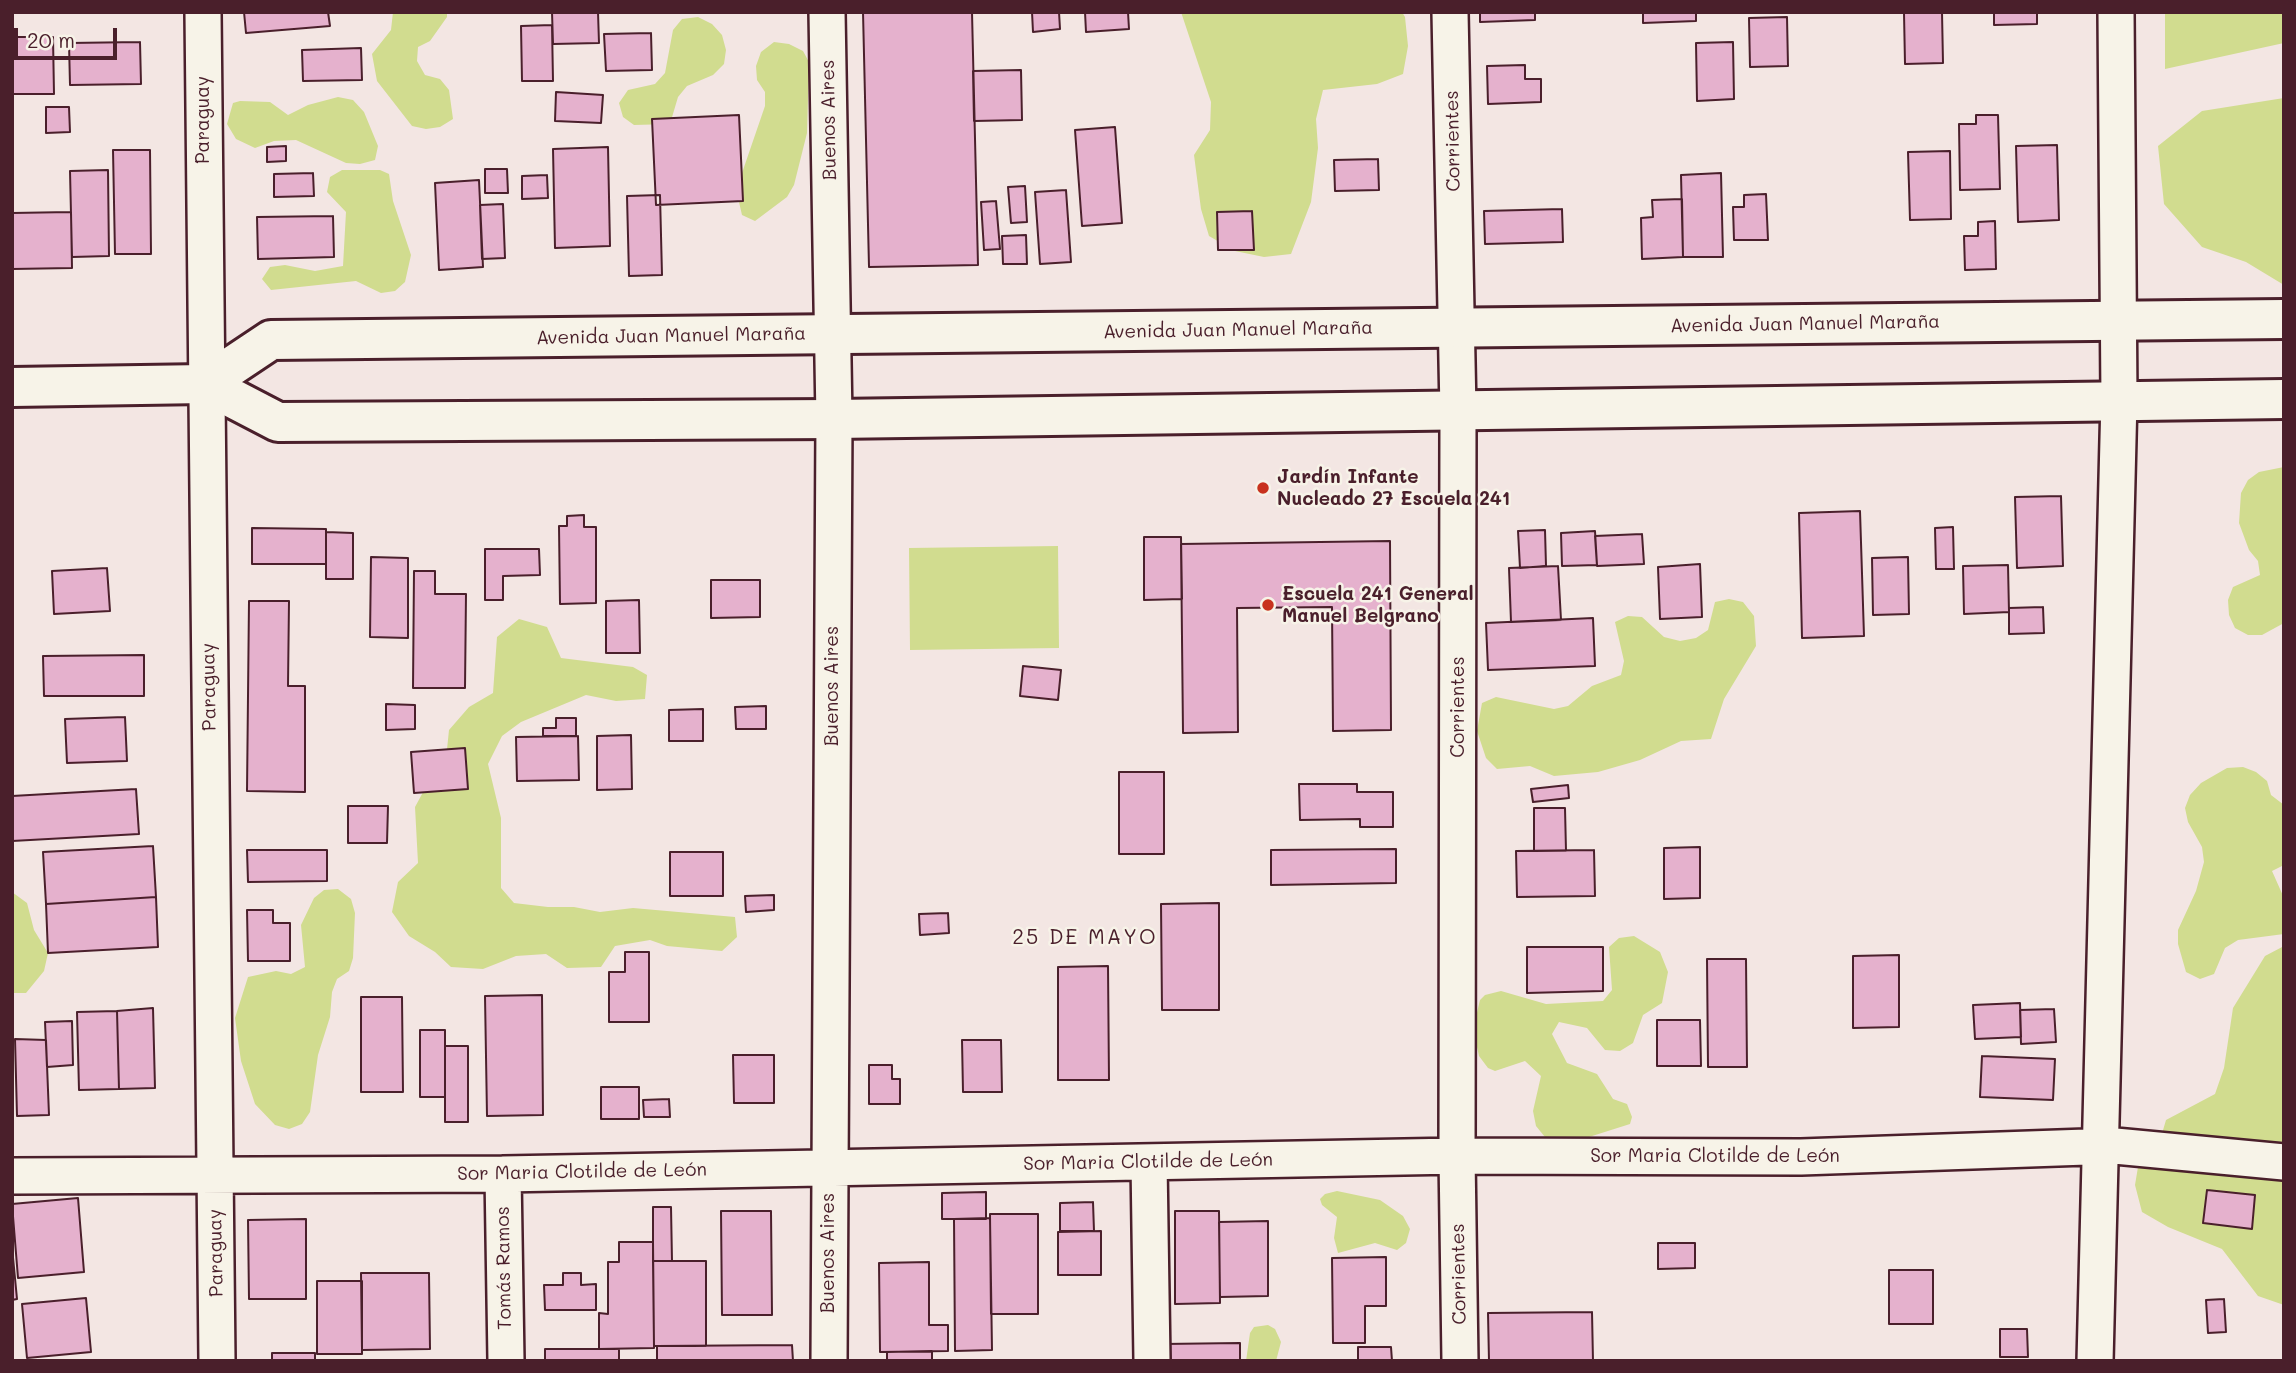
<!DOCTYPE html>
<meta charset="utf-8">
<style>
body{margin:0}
#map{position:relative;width:2296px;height:1373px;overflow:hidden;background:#f3e6e3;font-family:Mali,sans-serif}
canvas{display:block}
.frame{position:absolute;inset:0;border:14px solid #4a1f2b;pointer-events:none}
.scale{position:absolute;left:14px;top:28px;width:103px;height:32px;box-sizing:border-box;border:4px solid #4a1f2b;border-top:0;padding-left:9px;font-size:21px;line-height:24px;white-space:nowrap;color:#4a1f2b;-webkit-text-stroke:5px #f7f3e8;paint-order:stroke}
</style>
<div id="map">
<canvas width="2296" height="1373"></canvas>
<div class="frame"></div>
<div class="scale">20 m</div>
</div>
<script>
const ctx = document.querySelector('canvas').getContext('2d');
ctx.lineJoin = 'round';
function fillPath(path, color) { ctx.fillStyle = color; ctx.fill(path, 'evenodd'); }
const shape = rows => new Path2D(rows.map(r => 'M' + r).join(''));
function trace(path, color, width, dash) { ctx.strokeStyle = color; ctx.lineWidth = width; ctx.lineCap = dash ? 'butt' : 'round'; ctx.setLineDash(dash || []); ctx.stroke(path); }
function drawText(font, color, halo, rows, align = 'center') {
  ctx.font = font + ' Mali,sans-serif'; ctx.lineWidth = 5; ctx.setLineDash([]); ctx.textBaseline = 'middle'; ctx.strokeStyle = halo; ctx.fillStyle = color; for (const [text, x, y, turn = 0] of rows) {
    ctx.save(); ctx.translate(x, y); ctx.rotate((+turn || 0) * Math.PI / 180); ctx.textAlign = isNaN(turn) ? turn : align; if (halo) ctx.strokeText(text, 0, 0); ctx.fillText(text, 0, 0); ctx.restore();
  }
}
const green = shape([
 [393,12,447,12,447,17,430,41,418,47,417,61,425,75,440,79,449,90,453,119,440,127,426,129,412,126,377,81,372,54,391,30],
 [1181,12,1402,12,1405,17,1408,46,1403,74,1377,84,1323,90,1316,119,1318,148,1311,202,1291,254,1264,257,1235,251,1209,236,1201,209,1194,155,1210,130,1211,102],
 [2165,12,2284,12,2284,43,2165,69],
 [698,17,712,24,722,35,726,50,724,64,713,75,687,86,678,97,670,124,634,125,623,117,619,103,628,90,655,84,665,73,673,30,682,19],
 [774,42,789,44,803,51,809,62,807,133,794,185,787,197,755,221,742,215,739,202,742,173,765,106,765,92,757,80,756,66,761,52],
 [338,97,353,100,364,112,378,146,375,160,360,164,346,163,296,140,274,141,255,148,236,139,227,124,233,103,240,101,270,102,288,115,308,105],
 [2284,98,2284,285,2246,262,2202,247,2164,204,2158,146,2202,111],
 [342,170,380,170,389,174,393,201,411,255,405,282,395,291,381,293,356,281,271,290,262,279,270,267,285,265,315,271,343,266,346,212,327,192,330,177],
 [2284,467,2284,623,2262,635,2248,635,2235,628,2229,615,2228,600,2233,587,2260,575,2258,561,2249,550,2239,523,2241,493,2248,480,2259,472],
 [1058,546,1059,648,910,650,909,548],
 [1729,599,1743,602,1754,616,1756,646,1724,699,1711,739,1681,741,1640,760,1598,772,1554,776,1530,766,1497,769,1486,758,1477,731,1482,703,1496,697,1554,709,1568,706,1592,686,1621,675,1624,661,1615,622,1628,616,1642,617,1664,637,1680,641,1696,638,1708,630,1715,602],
 [519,619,547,627,561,658,633,667,647,675,645,699,616,701,586,695,521,722,502,736,488,764,501,818,501,888,514,903,548,907,574,907,600,912,633,908,735,917,737,937,722,951,667,946,650,940,615,946,601,967,567,968,546,954,516,956,483,969,451,967,435,952,409,936,392,912,398,882,418,863,415,807,428,783,446,759,449,730,469,707,493,693,497,637],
 [2243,767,2256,772,2267,781,2271,795,2284,805,2284,865,2272,871,2284,898,2284,934,2238,940,2225,948,2214,974,2200,979,2186,972,2178,944,2178,930,2196,891,2204,862,2202,847,2188,822,2185,808,2190,795,2201,783,2227,768],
 [338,889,351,899,355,913,353,958,349,971,337,979,332,992,330,1017,318,1055,310,1112,302,1124,289,1129,275,1125,255,1104,241,1061,235,1018,248,977,276,971,291,974,305,967,301,925,314,898,324,890],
 [12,892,27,903,34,930,48,953,44,971,26,993,12,993],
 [1634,936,1660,952,1668,972,1662,1003,1643,1015,1633,1043,1620,1051,1605,1050,1587,1028,1559,1022,1552,1034,1567,1063,1597,1074,1613,1099,1627,1104,1632,1117,1630,1124,1589,1137,1549,1142,1536,1126,1533,1111,1541,1076,1525,1061,1495,1071,1488,1068,1479,1056,1473,1029,1480,1000,1485,995,1501,991,1546,1004,1603,1001,1612,990,1609,947,1619,938],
 [2284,946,2284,1305,2258,1296,2222,1249,2168,1227,2142,1212,2135,1185,2140,1155,2161,1137,2166,1120,2215,1094,2224,1068,2233,1008,2265,956],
 [1337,1191,1380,1200,1403,1216,1410,1229,1406,1243,1397,1250,1375,1243,1338,1253,1334,1238,1337,1217,1322,1205,1320,1199,1325,1194],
 [1268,1325,1275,1329,1281,1342,1276,1361,1246,1361,1250,1333,1254,1327]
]);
const building = shape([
 [244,12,328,12,330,26,246,33,244,12],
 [552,12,598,12,599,43,553,44,552,12],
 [863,12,972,12,978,265,869,267,863,12],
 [1032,12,1059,12,1060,29,1033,32,1032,12],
 [1085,12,1128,12,1129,29,1086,32,1085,12],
 [1480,12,1535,12,1535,20,1480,22,1480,12],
 [1643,12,1696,12,1696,21,1643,23,1643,12],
 [1942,12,1943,63,1905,64,1904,13,1942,12],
 [1994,12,2037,12,2037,24,1994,25,1994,12],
 [1787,17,1788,66,1750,67,1749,18,1787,17],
 [552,25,553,81,522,81,521,26,552,25],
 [651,33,652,70,606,71,604,34,651,33],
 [12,37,53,37,54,94,12,94,12,37],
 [140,42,141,84,70,85,69,43,140,42],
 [1733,42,1734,99,1697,101,1696,43,1733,42],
 [361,48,362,80,303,81,302,50,361,48],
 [1525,65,1525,79,1541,79,1541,102,1488,104,1487,66,1525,65],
 [1021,70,1022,120,974,121,973,71,1021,70],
 [556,92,603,95,601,123,555,121,556,92],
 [46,107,69,107,70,132,46,133,46,107],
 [739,115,743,201,656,205,652,119,739,115],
 [1976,115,1998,115,2000,189,1960,190,1959,124,1976,124,1976,115],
 [1115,127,1122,223,1082,226,1075,130,1115,127],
 [2057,145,2059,220,2018,222,2016,146,2057,145],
 [286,146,286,161,267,162,267,147,286,146],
 [608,147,610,246,555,248,553,149,608,147],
 [113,150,150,150,151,254,115,254,113,150],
 [1950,151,1951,219,1910,220,1908,152,1950,151],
 [1378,159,1379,190,1335,191,1334,160,1378,159],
 [485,169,507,169,508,193,485,193,485,169],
 [108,170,109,256,72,257,70,171,108,170],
 [313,173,314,196,274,197,274,174,313,173],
 [1721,173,1723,257,1683,257,1681,175,1721,173],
 [547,175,548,198,522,199,522,176,547,175],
 [479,180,483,267,439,270,435,183,479,180],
 [1025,186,1027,222,1011,223,1008,187,1025,186],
 [1066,190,1071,262,1040,264,1035,192,1066,190],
 [1766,194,1768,240,1734,240,1733,207,1744,207,1744,195,1766,194],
 [660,195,662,275,629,276,627,196,660,195],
 [1682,199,1683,257,1642,259,1641,218,1653,217,1652,200,1682,199],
 [996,201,1000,249,984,250,981,202,996,201],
 [503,204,505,258,482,259,480,205,503,204],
 [1562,209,1563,242,1485,244,1484,211,1562,209],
 [1252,211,1254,250,1218,250,1217,212,1252,211],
 [71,212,72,268,12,269,12,213,71,212],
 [333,216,334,257,258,259,257,217,333,216],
 [1995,221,1996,269,1965,270,1964,236,1978,236,1978,222,1995,221],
 [1026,235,1027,264,1003,264,1002,236,1026,235],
 [2061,496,2063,566,2017,568,2015,497,2061,496],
 [1860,511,1864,636,1802,638,1799,513,1860,511],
 [584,515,584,527,596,527,596,603,560,604,559,526,567,526,567,516,584,515],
 [1953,527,1954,569,1936,569,1935,528,1953,527],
 [252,528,326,529,326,564,252,564,252,528],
 [1545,530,1546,566,1520,568,1518,531,1545,530],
 [1595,531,1597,565,1562,566,1561,533,1595,531],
 [326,532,353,533,353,579,326,579,326,532],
 [1642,534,1644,564,1597,566,1595,536,1642,534],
 [1144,537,1181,537,1182,599,1144,600,1144,537],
 [1390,541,1391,730,1333,731,1332,607,1237,608,1238,732,1183,733,1181,544,1390,541],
 [485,549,539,549,540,575,503,576,503,600,485,600,485,549],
 [371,557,408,558,408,638,370,637,371,557],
 [1908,557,1909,614,1873,615,1872,558,1908,557],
 [1700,564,1702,617,1660,619,1658,567,1700,564],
 [2008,565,2009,612,1964,614,1963,566,2008,565],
 [1558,566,1561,620,1511,622,1509,568,1558,566],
 [107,568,110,611,54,614,52,571,107,568],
 [414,571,435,571,435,594,466,594,465,688,413,688,414,571],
 [711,580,760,580,760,617,711,618,711,580],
 [639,600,640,653,606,653,606,601,639,600],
 [249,601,289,601,288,686,305,686,305,792,247,791,249,601],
 [2043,607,2044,633,2009,634,2009,608,2043,607],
 [1593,618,1595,666,1488,670,1486,623,1593,618],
 [144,655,144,696,44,696,43,656,144,655],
 [1023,666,1061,670,1058,700,1020,696,1023,666],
 [386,704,415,705,415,729,386,730,386,704],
 [766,706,766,729,736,729,735,707,766,706],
 [703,709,703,741,669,741,669,710,703,709],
 [125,717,127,761,67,763,65,719,125,717],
 [556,718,576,718,576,736,543,736,543,728,556,728,556,718],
 [631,735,632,789,597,790,597,736,631,735],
 [578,736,579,780,517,781,516,737,578,736],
 [465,748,468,789,414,793,411,752,465,748],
 [1119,772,1164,772,1164,854,1119,854,1119,772],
 [1299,784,1357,784,1357,792,1393,792,1393,827,1360,827,1360,819,1300,820,1299,784],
 [1568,785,1569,798,1533,802,1531,789,1568,785],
 [136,789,139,834,12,841,12,796,136,789],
 [348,806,388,806,387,843,348,843,348,806],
 [1534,808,1565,808,1566,851,1534,851,1534,808],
 [153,846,156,897,46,904,43,852,153,846],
 [1700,847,1700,898,1664,899,1664,848,1700,847],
 [1396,849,1396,883,1271,885,1271,850,1396,849],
 [247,850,327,850,327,881,248,882,247,850],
 [1594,850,1595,896,1517,897,1516,851,1594,850],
 [670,852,723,852,723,896,670,896,670,852],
 [774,895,774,910,746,912,745,896,774,895],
 [156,897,158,947,48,953,46,904,156,897],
 [1219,903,1219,1010,1162,1010,1161,904,1219,903],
 [247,910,273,910,273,923,290,923,290,961,248,961,247,910],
 [948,913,949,933,920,935,919,914,948,913],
 [1527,947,1603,947,1603,991,1527,993,1527,947],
 [625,952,649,952,649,1022,609,1022,609,972,625,972,625,952],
 [1899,955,1899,1027,1853,1028,1853,956,1899,955],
 [1707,959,1746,959,1747,1067,1708,1067,1707,959],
 [1108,966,1109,1080,1058,1080,1058,967,1108,966],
 [542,995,543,1115,487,1116,485,996,542,995],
 [361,997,402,997,403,1092,361,1092,361,997],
 [2020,1003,2021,1037,1975,1039,1973,1005,2020,1003],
 [153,1008,155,1088,119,1089,117,1011,153,1008],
 [2054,1009,2056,1042,2021,1044,2020,1010,2054,1009],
 [117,1011,119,1089,79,1090,77,1012,117,1011],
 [1657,1020,1700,1020,1701,1066,1657,1066,1657,1020],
 [72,1021,73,1065,47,1067,45,1022,72,1021],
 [420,1030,445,1030,445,1097,420,1097,420,1030],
 [15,1039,46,1040,49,1115,17,1116,15,1039],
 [962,1040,1001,1040,1002,1092,963,1092,962,1040],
 [445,1046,468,1046,468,1122,445,1122,445,1046],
 [733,1055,774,1055,774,1103,734,1103,733,1055],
 [1982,1056,2055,1059,2053,1100,1980,1097,1982,1056],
 [869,1065,892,1065,892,1079,900,1079,900,1104,869,1104,869,1065],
 [601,1087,639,1087,639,1119,601,1119,601,1087],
 [669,1099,670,1117,644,1117,643,1100,669,1099],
 [2207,1190,2255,1195,2252,1229,2203,1223,2207,1190],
 [986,1192,986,1219,942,1219,942,1193,986,1192],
 [78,1198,84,1272,18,1278,12,1204,78,1198],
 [1093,1202,1094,1231,1060,1231,1060,1203,1093,1202],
 [653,1207,671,1207,672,1261,653,1261,653,1207],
 [721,1211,771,1211,772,1315,722,1315,721,1211],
 [1175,1211,1219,1211,1220,1303,1175,1304,1175,1211],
 [990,1214,1038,1214,1038,1314,991,1314,990,1214],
 [990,1218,992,1350,955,1351,954,1219,990,1218],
 [306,1219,306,1299,249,1299,248,1220,306,1219],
 [1268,1221,1268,1296,1220,1297,1219,1222,1268,1221],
 [1101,1231,1101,1275,1058,1275,1058,1232,1101,1231],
 [619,1242,653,1242,654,1348,599,1349,599,1313,608,1314,608,1262,619,1262,619,1242],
 [1658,1243,1695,1243,1695,1268,1658,1269,1658,1243],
 [12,1247,17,1299,12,1300,12,1247],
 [1386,1257,1386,1306,1365,1306,1365,1343,1333,1343,1332,1258,1386,1257],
 [653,1261,706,1261,706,1346,654,1346,653,1261],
 [929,1262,929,1325,948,1325,948,1351,880,1352,879,1263,929,1262],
 [1889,1270,1933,1270,1933,1324,1889,1324,1889,1270],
 [361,1273,429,1273,430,1349,362,1350,361,1273],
 [563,1273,581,1273,581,1285,596,1284,596,1310,545,1310,544,1285,563,1285,563,1273],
 [317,1281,362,1281,362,1354,317,1354,317,1281],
 [86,1298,91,1352,27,1358,22,1304,86,1298],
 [2224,1299,2226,1332,2208,1333,2206,1300,2224,1299],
 [1592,1312,1593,1361,1489,1361,1488,1313,1592,1312],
 [2000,1329,2027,1329,2028,1357,2000,1357,2000,1329],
 [1240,1343,1240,1361,1163,1361,1163,1344,1240,1343],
 [792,1345,793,1361,657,1361,657,1346,792,1345],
 [1358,1347,1391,1347,1392,1361,1358,1361,1358,1347],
 [545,1349,619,1349,619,1361,545,1361,545,1349],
 [932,1351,932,1361,887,1361,887,1352,932,1351],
 [272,1353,315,1353,315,1361,272,1361,272,1353]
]);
const minor = shape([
 [203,12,217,1361],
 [827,12,834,419,829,1361],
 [1450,12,1458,411,1457,1156,1460,1361],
 [1149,1162,1152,1361],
 [503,1174,506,1361],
 [12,1176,503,1174,1457,1156,1801,1157,2115,1146,2284,1162],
 [2095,1361,2119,399,2116,12]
]);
const tertiary = shape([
 [205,384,271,340,2284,319],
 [12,387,205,384,278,422,834,419,2284,399]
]);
const markers = [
 [1263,488,7,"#c8321e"],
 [1268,605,7,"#c8321e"]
];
const streetNames = [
 ["Paraguay",203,120,-90],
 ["Buenos Aires",829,120,-91],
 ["Corrientes",1453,141,-91],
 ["Avenida Juan Manuel Maraña",1805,324,-1],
 ["Avenida Juan Manuel Maraña",1238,330,-1],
 ["Avenida Juan Manuel Maraña",671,336,-1],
 ["Buenos Aires",832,686,-90],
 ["Paraguay",209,687,-91],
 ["Corrientes",1458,707,-90],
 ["Sor Maria Clotilde de León",1715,1156],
 ["Sor Maria Clotilde de León",1148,1162,-1],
 ["Sor Maria Clotilde de León",582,1172,-1],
 ["Paraguay",216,1253,-91],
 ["Buenos Aires",828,1253,-90],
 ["Tomás Ramos",504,1268,-91],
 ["Corrientes",1459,1274,-91]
];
const poiNames = [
 ["Jardín Infante",1277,477],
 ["Nucleado 27 Escuela 241",1277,499],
 ["Escuela 241 General",1282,594],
 ["Manuel Belgrano",1282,616]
];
const neighbourhoodNames = [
 ["25 DE MAYO",1085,938]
];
fillPath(green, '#d1dc8f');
fillPath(building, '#e5b1cd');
trace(building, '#4a1f2b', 2);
trace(minor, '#4a1f2b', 40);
trace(tertiary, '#4a1f2b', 44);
trace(minor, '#f7f3e8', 35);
trace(tertiary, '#f7f3e8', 38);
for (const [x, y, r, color] of markers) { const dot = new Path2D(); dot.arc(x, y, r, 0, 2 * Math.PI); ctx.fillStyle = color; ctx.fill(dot); trace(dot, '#f7f3e8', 2.5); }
drawText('19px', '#4a1f2b', '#f7f3e8', streetNames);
drawText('bold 19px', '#4a1f2b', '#f7f3e8', poiNames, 'left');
ctx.letterSpacing = '2px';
drawText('21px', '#4a1f2b', '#f7f3e8', neighbourhoodNames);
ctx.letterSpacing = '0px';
</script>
